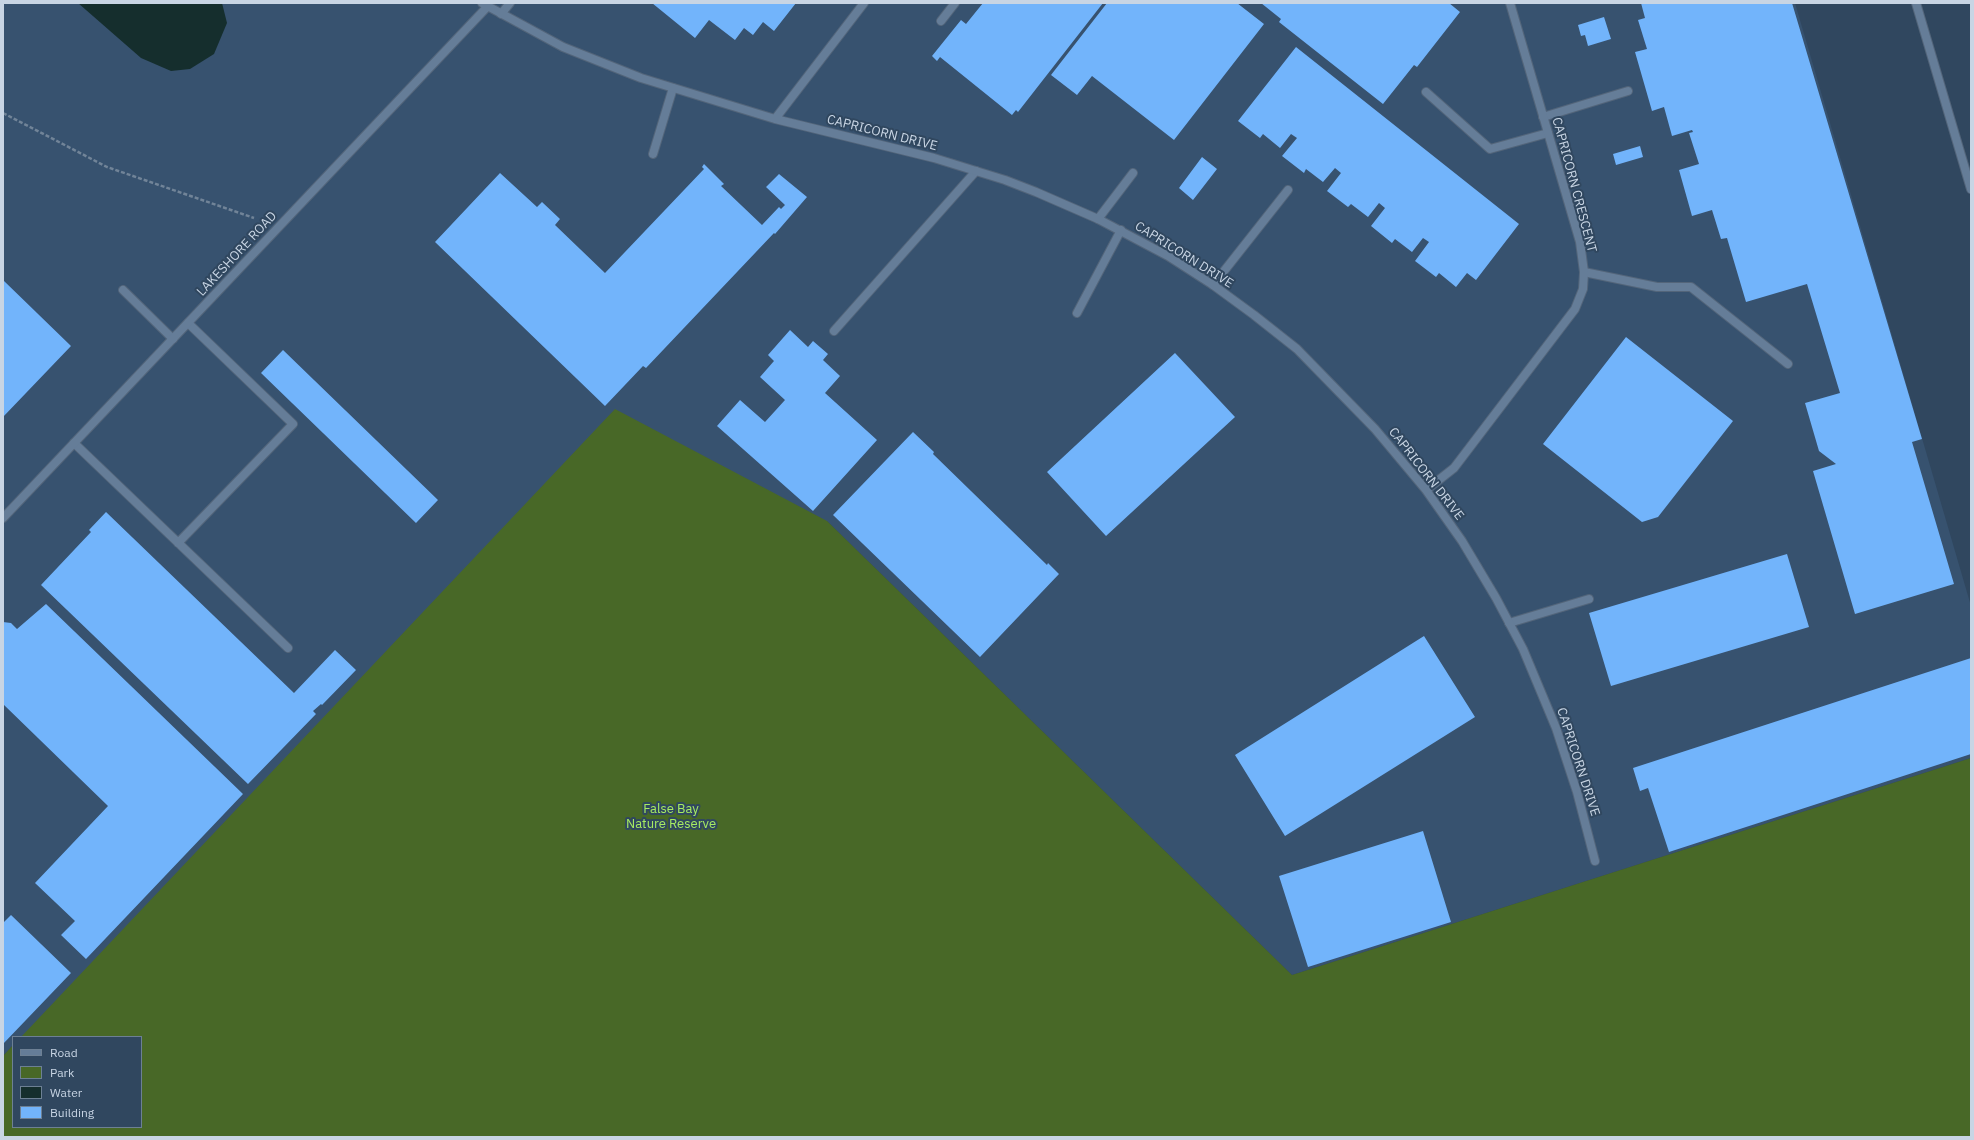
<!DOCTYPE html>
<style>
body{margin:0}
#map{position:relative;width:1974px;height:1140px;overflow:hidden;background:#30475f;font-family:"IBM Plex Sans",sans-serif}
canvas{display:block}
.frame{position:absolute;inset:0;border:4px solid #c8d5e4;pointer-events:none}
.legend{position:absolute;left:12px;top:1036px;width:130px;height:92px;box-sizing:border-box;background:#30475f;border:1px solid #6d8094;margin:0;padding:5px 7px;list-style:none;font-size:12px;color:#c8d5e4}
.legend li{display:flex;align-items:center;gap:8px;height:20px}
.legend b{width:20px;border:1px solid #6d8094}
</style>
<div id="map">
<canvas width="1974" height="1140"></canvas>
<div class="frame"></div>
<ul class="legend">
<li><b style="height:5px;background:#657d98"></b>Road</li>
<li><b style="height:11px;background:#486827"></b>Park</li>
<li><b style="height:11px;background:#152e2d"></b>Water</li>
<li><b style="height:11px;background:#72b4fb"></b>Building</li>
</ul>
</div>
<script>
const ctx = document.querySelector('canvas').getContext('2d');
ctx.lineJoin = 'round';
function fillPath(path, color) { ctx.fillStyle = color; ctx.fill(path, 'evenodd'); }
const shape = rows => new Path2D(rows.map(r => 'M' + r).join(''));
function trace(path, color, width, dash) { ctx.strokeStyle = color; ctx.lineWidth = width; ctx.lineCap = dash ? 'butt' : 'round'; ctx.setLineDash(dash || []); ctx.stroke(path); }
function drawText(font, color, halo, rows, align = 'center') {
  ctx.font = font + ' "IBM Plex Sans",sans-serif'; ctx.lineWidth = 4; ctx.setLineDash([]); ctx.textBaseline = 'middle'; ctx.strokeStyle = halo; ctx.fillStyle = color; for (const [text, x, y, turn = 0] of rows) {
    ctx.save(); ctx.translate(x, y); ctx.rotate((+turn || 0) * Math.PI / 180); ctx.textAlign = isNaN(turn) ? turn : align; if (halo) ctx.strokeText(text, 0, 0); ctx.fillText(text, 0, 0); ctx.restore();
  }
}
const built = shape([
 [3,3,1795,3,1971,606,1971,758,1292,975,827,521,21,1037,13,1037,13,1045,3,1056]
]);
const green = shape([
 [615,409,827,521,1292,975,1971,758,1971,1137,3,1137,3,1056,13,1045,13,1127,141,1127,141,1037,21,1037]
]);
const water = shape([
 [78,3,222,3,227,23,214,54,190,69,171,71,141,58]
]);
const building = shape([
 [652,3,796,3,774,31,763,22,753,35,744,28,735,40,709,20,695,38],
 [983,3,1103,3,1018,112,1016,110,1012,115,940,57,937,61,932,56,961,20,966,24],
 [1107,3,1237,3,1264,24,1174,140,1092,76,1077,95,1051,75],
 [1261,3,1449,3,1460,12,1417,67,1414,65,1383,104,1279,22,1281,19],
 [1641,3,1792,3,1922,439,1912,442,1954,584,1855,614,1813,471,1836,464,1819,451,1805,403,1840,393,1807,284,1746,302,1727,238,1721,239,1712,210,1692,216,1679,170,1699,164,1689,133,1693,132,1692,130,1672,136,1664,107,1652,111,1635,52,1647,49,1638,20,1645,18],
 [1604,17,1611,39,1588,46,1585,35,1581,36,1578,25],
 [1296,47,1519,224,1476,280,1467,273,1456,287,1439,273,1436,277,1415,261,1429,242,1423,238,1412,252,1395,239,1392,243,1371,226,1385,208,1379,203,1368,217,1351,204,1348,207,1327,191,1341,173,1335,168,1323,182,1306,169,1304,173,1282,156,1297,138,1291,134,1280,148,1263,134,1260,138,1238,121],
 [1640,146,1643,157,1616,165,1613,154],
 [1202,157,1217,169,1193,200,1179,188],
 [704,164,724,184,721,186,762,225,779,207,781,209,785,205,766,187,779,174,807,197,775,234,774,233,646,368,643,366,605,406,435,242,500,173,537,207,542,202,560,219,555,225,605,273,704,169,702,167],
 [3,280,71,346,3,417],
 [790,330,808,347,813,341,828,354,823,360,840,376,825,393,877,440,813,511,717,426,740,400,765,422,785,400,760,377,774,361,768,355],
 [1626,337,1733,421,1658,517,1642,522,1543,444],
 [283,350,438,500,416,523,261,373],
 [1175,353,1235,417,1106,536,1047,472],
 [913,432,934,452,933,454,1047,565,1048,563,1059,574,980,657,833,515],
 [106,512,294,693,335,650,356,670,322,705,321,704,313,711,316,714,248,784,41,585,91,532,89,530],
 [1787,554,1809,627,1611,686,1589,613],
 [46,604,243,794,86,959,61,935,75,921,35,883,108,806,3,704,3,622,11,623,17,629],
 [1424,636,1475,717,1285,836,1235,755],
 [1971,658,1971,754,1669,852,1648,788,1640,791,1633,768],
 [1423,831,1451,922,1308,967,1279,876],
 [11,915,71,973,3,1044,3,923]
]);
const path = shape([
 [3,113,107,167,254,218]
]);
const lane = shape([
 [501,14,510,3],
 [941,21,955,3],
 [1426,92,1490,149,1548,133],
 [1543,117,1628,91],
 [653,154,673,88],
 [1098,219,1133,173],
 [1584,272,1657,287,1691,287,1788,364],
 [1213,285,1288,190],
 [123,290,173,339],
 [1077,313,1121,230],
 [834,331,976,171],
 [74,443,288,648],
 [178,543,293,424,188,323],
 [1509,623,1589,599]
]);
const street = shape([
 [482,3,563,47,641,78,775,119,934,158,1005,180,1036,192,1098,219,1168,256,1213,285,1254,315,1297,349,1375,429,1426,490,1462,541,1496,598,1523,649,1556,728,1577,792,1595,861],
 [1916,3,1971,189],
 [775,119,864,3],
 [1426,490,1454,468,1575,309,1583,289,1584,272,1580,242,1510,3],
 [3,518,488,6]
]);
const streetNames = [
 ["CAPRICORN DRIVE",882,133,14],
 ["CAPRICORN CRESCENT",1574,185,75],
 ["LAKESHORE ROAD",237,254,-47],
 ["CAPRICORN DRIVE",1184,255,32],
 ["CAPRICORN DRIVE",1426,474,52],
 ["CAPRICORN DRIVE",1578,762,72]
];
const parkNames = [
 ["False Bay",671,809],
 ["Nature Reserve",671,824]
];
fillPath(built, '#37526f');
fillPath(green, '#486827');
fillPath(water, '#152e2d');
fillPath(building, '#72b4fb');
trace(lane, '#53657a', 10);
trace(street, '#53657a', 10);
trace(path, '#718498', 2.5, [4, 2]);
trace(lane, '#657d98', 8);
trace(street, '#657d98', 8);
drawText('13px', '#c8d5e4', '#30475f', streetNames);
drawText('13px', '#a7ec61', '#30475f', parkNames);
</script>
